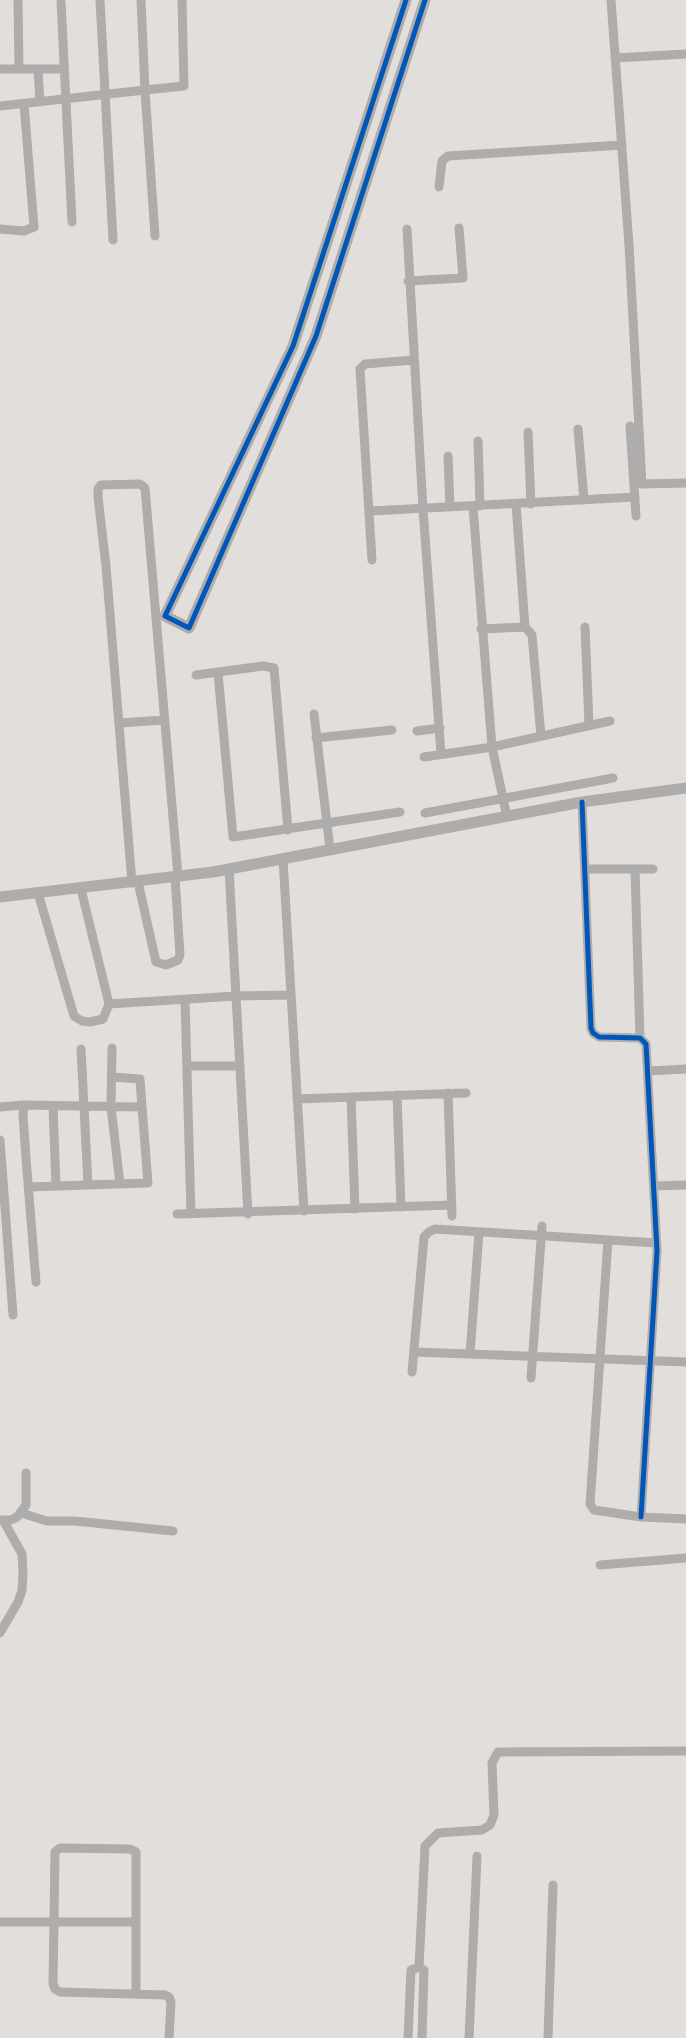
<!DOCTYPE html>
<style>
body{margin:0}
canvas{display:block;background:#e1dedc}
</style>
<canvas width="686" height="2038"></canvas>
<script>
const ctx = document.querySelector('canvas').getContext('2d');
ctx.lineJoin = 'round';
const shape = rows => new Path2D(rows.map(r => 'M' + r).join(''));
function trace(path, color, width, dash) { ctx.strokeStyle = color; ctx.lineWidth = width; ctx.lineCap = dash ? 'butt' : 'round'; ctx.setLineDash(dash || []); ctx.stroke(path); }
const minor = shape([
 [18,0,19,69],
 [100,0,113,240],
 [141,0,145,90,184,86,182,0],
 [611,0,629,245,642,484,686,483],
 [61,2,72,222],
 [615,58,686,54],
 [0,69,64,69],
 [38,70,40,102],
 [0,106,145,90,155,236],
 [439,187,442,161,448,156,622,145],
 [0,229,24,231,34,227,24,104],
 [407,229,423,509,441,754],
 [408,281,463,278,459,228],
 [630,426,636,516],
 [578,429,584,500],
 [528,432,531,504],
 [478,441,480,506],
 [448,456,450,507],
 [516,504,525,627],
 [473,507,492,747,507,817],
 [371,511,635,497],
 [372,560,360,369,365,364,413,360],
 [585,627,589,725],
 [481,629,525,627,532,635,541,736],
 [218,673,233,837,400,812],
 [196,675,263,666,274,668,288,830],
 [314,714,330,849],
 [119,723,165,720],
 [417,731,440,728],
 [316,738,392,730],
 [424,757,492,747,610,721],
 [582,802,591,1028,593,1033,599,1037,640,1038,646,1044,657,1251,641,1517],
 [425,813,613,778],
 [283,859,304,1211],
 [229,869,248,1214],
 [585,869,653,869],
 [635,869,640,1038],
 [138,882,156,962,166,965,178,960,180,955,175,877],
 [132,883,106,566,98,497,98,489,101,485,140,484,145,488,178,876],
 [38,893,74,1016,82,1021,90,1022,103,1019,109,1004,81,889],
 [185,1000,191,1214],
 [109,1004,236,996,290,995],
 [112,1048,111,1107,120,1184],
 [81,1049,88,1185],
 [187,1066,240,1066],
 [648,1071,686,1069],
 [112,1077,140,1079,142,1107],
 [448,1093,452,1216],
 [397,1095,401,1207],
 [351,1097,355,1209],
 [297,1099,466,1093],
 [53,1106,56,1186],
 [0,1107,24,1105],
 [0,1140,13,1315],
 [654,1186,686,1185],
 [28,1187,148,1183,142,1107,24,1105,23,1115,26,1158,36,1282],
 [177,1214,452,1205],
 [608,1240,590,1504,594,1510,641,1517,686,1519],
 [415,1352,686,1362],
 [470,1354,479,1232],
 [412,1372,424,1237,429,1232,435,1229,657,1243],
 [531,1378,542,1226],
 [21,1513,47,1521,75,1521,173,1531],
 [0,1520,11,1520,17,1517,26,1505,26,1473],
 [600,1565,686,1558],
 [0,1633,18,1602,22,1591,23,1574,22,1554,3,1520],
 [0,1922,136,1922],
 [419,1967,425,1846,438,1833,482,1830,490,1825,494,1815,492,1763,498,1752,686,1751],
 [136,1993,136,1852,130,1849,60,1848,55,1852,53,1984,55,1989,60,1992,165,1995,169,1997,171,2002,169,2038],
 [408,2038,411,1970,419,1967,424,1970,422,2038],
 [469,2038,477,1856],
 [548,2038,553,1885]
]);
const tertiary = shape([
 [406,0,293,346,165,616,189,628,316,336,425,0],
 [0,897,213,872,582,802,686,788]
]);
const cycleway = shape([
 [406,0,293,346,165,616,189,628,316,336,425,0],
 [582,802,591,1028,593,1033,599,1037,640,1038,646,1044,657,1251,641,1517]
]);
trace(minor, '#aeadac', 9);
trace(tertiary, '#aeadac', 11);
trace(cycleway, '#0057b8', 5);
</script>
